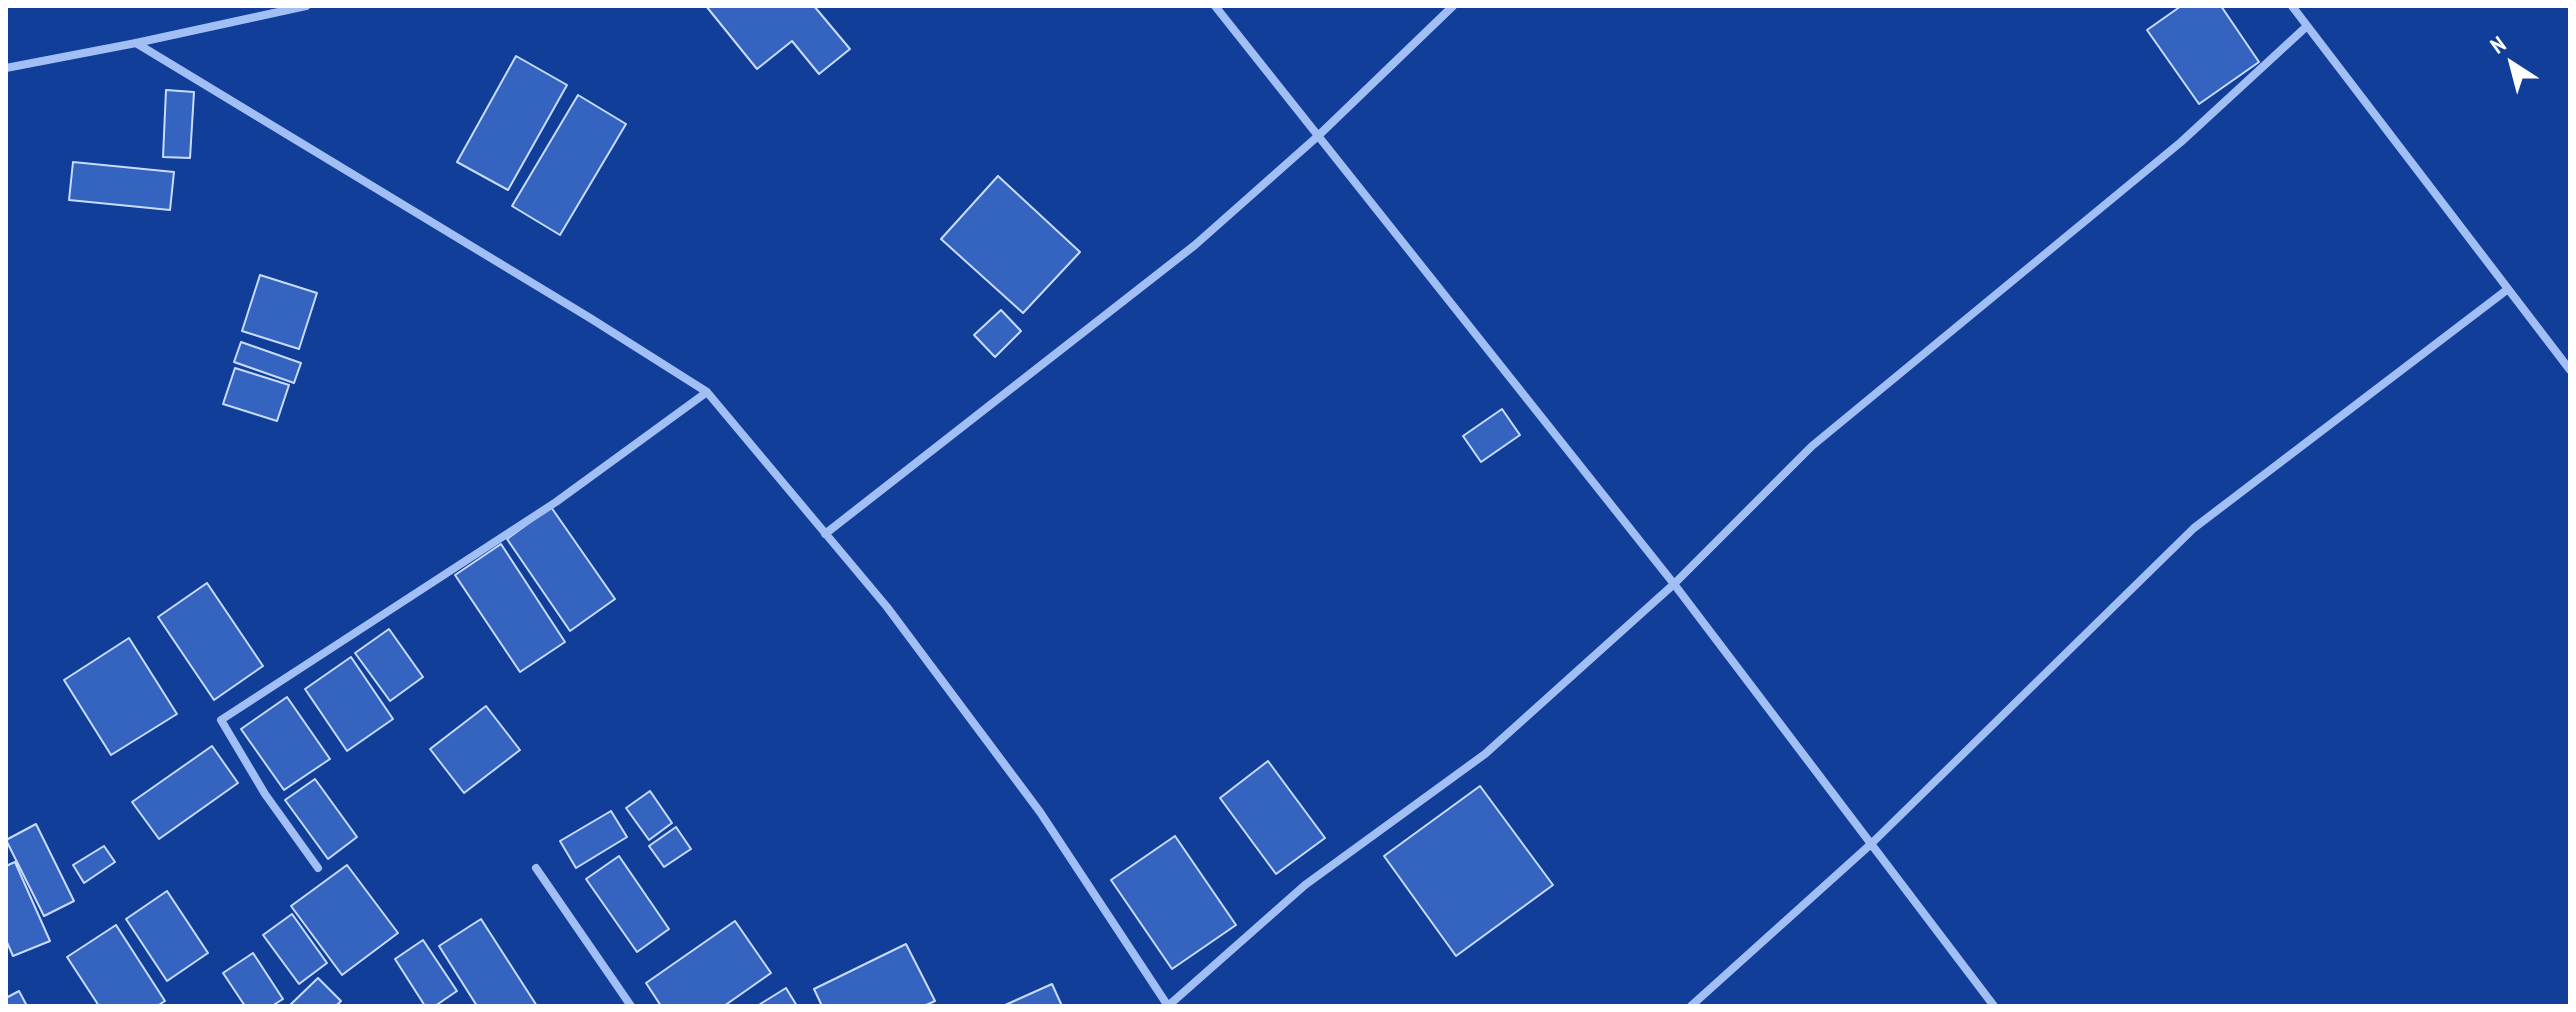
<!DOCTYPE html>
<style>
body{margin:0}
#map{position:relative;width:2576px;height:1012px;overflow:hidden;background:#103e98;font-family:"PT Sans Narrow",sans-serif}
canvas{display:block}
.frame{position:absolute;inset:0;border:8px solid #fff;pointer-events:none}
.north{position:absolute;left:2472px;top:24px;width:80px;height:80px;-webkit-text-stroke:6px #103e98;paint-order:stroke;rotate:324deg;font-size:22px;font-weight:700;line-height:32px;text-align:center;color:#fff}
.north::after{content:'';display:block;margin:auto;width:28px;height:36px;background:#fff;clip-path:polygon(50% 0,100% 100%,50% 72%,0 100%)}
</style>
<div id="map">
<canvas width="2576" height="1012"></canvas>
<div class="frame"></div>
<div class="north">N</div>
</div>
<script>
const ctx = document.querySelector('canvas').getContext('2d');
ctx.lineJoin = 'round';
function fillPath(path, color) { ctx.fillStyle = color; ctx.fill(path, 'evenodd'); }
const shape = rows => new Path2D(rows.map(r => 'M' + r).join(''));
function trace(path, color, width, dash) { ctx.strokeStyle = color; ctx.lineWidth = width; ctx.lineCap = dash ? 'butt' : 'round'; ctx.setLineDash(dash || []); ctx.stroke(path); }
const building = shape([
 [706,6,814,6,850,49,819,74,792,41,757,69,706,6],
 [2181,6,2221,6,2259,62,2199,104,2147,30,2181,6],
 [516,56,567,85,508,190,457,162,516,56],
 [166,90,194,92,190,158,163,157,166,90],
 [578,95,626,124,560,235,512,206,578,95],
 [73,162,174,172,170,210,69,200,73,162],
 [998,176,1080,252,1023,313,941,239,998,176],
 [260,275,317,293,299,349,242,331,260,275],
 [1001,310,1021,331,995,357,974,335,1001,310],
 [241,342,301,363,294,383,234,362,241,342],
 [235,368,289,385,277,421,223,404,235,368],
 [1502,409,1520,435,1481,462,1463,436,1502,409],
 [551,507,615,599,570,631,507,539,551,507],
 [501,544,565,642,520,672,455,575,501,544],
 [207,583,263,666,214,700,158,617,207,583],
 [389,629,423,677,390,701,355,653,389,629],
 [129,638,177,714,111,755,64,680,129,638],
 [351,657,393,719,347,751,305,689,351,657],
 [287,697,330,759,284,790,241,729,287,697],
 [486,706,520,750,464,793,430,749,486,706],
 [212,746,238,783,159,839,132,802,212,746],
 [1268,761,1325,838,1276,874,1220,798,1268,761],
 [315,779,357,837,328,859,285,800,315,779],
 [1480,786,1553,885,1456,956,1384,856,1480,786],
 [650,791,672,823,649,840,626,808,650,791],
 [611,811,627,837,576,868,560,841,611,811],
 [36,824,74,901,44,916,6,840,36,824],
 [676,827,691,849,664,867,649,846,676,827],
 [1175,836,1236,925,1172,969,1111,880,1175,836],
 [104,846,115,862,84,883,73,865,104,846],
 [619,856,669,929,637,952,586,879,619,856],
 [15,862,50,941,13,956,6,940,6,866,15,862],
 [347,865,398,933,342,975,291,906,347,865],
 [167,891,208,953,167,981,126,919,167,891],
 [292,914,327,963,299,984,263,935,292,914],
 [481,919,537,1006,477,1006,439,946,481,919],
 [735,921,771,973,724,1006,661,1006,646,983,735,921],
 [116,925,165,1001,157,1006,99,1006,67,957,116,925],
 [423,940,457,991,435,1006,425,1006,395,959,423,940],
 [906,944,935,1001,924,1006,822,1006,814,989,906,944],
 [253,953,283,999,272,1006,245,1006,223,973,253,953],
 [318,978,341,1001,336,1006,289,1006,318,978],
 [1052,984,1062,1006,1003,1006,1052,984],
 [786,988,797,1006,757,1006,786,988],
 [19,991,27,1006,6,1006,6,998,19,991]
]);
const minor = shape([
 [1215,6,1674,584,1994,1006],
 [2292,6,2570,370],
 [136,43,590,318,707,392,887,607,1040,812,1168,1006],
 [6,68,136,43,306,6],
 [825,534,1195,245,1318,136,1453,6],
 [318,868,265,794,221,720,556,502,707,392],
 [536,868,631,1006],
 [1168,1006,1305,885,1485,754,1674,584,1812,446,2181,142,2307,26],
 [1691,1006,1871,844,2194,528,2508,289]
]);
fillPath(building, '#3464bf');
trace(building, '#c9dcfe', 2);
trace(minor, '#a1bff4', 8);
</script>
